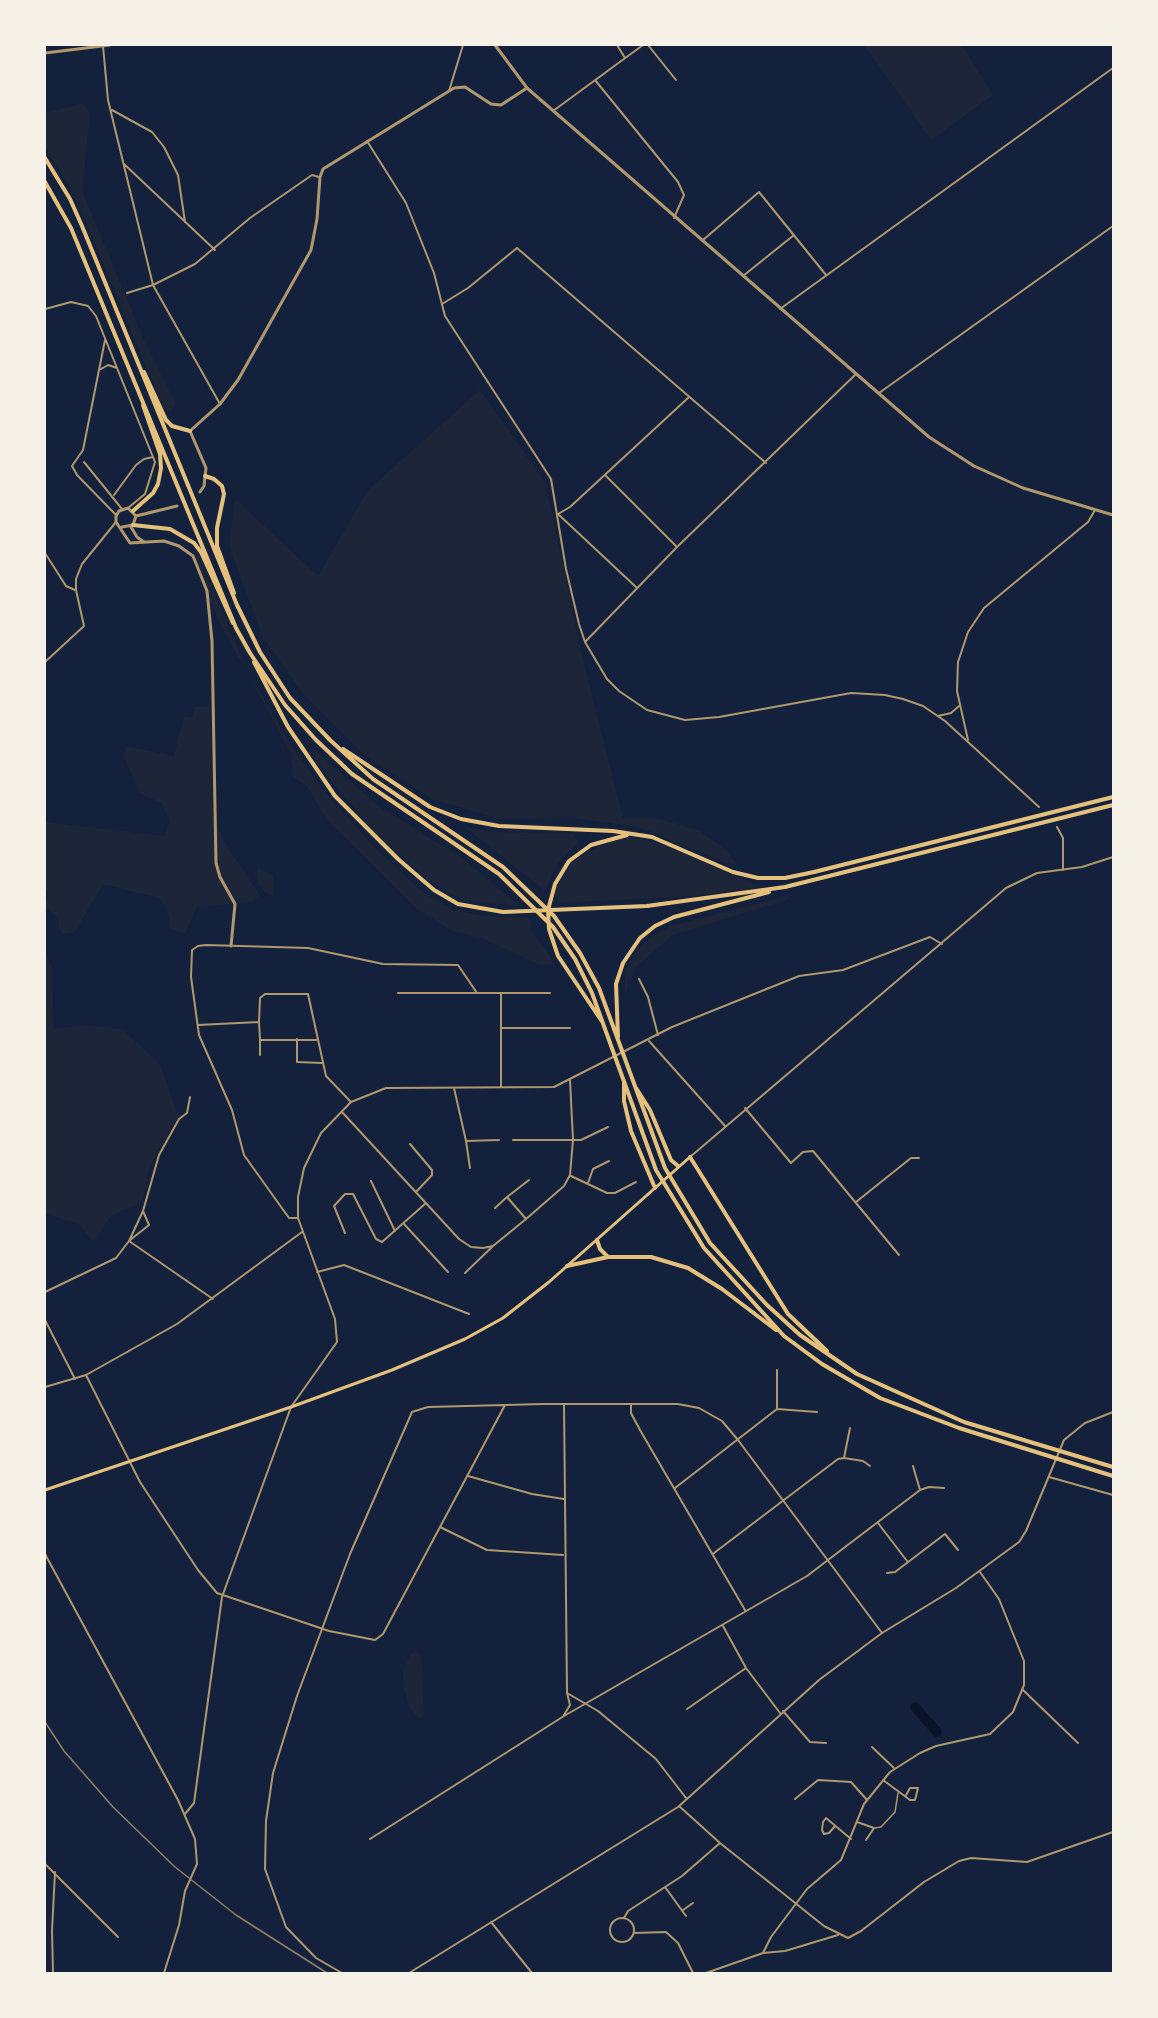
<!DOCTYPE html>
<style>
body{margin:0}
#map{position:relative;width:1158px;height:2018px;overflow:hidden;background:#14213d;font-family:"Asap Condensed",sans-serif}
canvas{display:block}
.frame{position:absolute;inset:0;border:46px solid #f6f1e7;pointer-events:none}
</style>
<div id="map">
<canvas width="1158" height="2018"></canvas>
<div class="frame"></div>
</div>
<script>
const ctx = document.querySelector('canvas').getContext('2d');
ctx.lineJoin = 'round';
function fillPath(path, color) { ctx.fillStyle = color; ctx.fill(path, 'evenodd'); }
const shape = rows => new Path2D(rows.map(r => 'M' + r).join(''));
function trace(path, color, width, dash) { ctx.strokeStyle = color; ctx.lineWidth = width; ctx.lineCap = dash ? 'butt' : 'round'; ctx.setLineDash(dash || []); ctx.stroke(path); }
const green = shape([
 [962,45,993,95,931,140,865,46],
 [84,103,90,115,82,191,146,345,175,403,171,412,164,409,74,194,45,147,45,113],
 [480,390,545,482,581,652,623,818,655,818,698,830,726,850,736,864,726,863,639,827,572,818,501,819,434,800,363,754,304,695,263,638,229,546,235,499,318,576,368,490],
 [194,554,199,556,242,659,238,657,218,620],
 [246,668,291,745,327,795,377,850,425,894,452,909,482,916,530,918,531,931,549,954,553,964,540,965,479,937,453,931,417,909,327,820,307,786,294,777,290,753],
 [210,706,213,817,226,845,260,895,251,902,197,907,185,934,171,929,167,908,159,898,103,884,75,932,63,934,59,929,58,917,45,908,48,893,45,886,45,822,164,836,169,822,163,804,140,793,124,758,126,746,174,756,184,716,192,718,195,707],
 [313,748,378,806,461,857,519,906,464,901,428,880,373,831,316,762],
 [465,827,491,832,574,834,578,842,558,862,545,891],
 [628,836,680,848,759,887,693,896,557,903,555,889,573,861,600,846],
 [257,867,273,876,274,896,265,892,259,884],
 [790,895,787,900,673,935,636,967,624,995,626,968,637,950,651,937,670,926],
 [45,952,52,968,54,1029,84,1025,122,1029,160,1064,178,1116,149,1168,142,1202,112,1215,93,1242,79,1224,45,1214],
 [416,1651,421,1656,422,1664,424,1715,420,1719,410,1708,402,1683,404,1669,411,1654]
]);
const river = shape([
 [915,1707,937,1732]
]);
const pedestrian = shape([
 [875,1828,881,1827,895,1812,898,1793]
]);
const minor = shape([
 [617,45,625,58],
 [648,45,676,80],
 [103,46,108,100,153,285,220,404],
 [595,80,678,182,684,195,674,218],
 [449,91,463,45],
 [112,110,152,132,164,147,178,175,185,222],
 [553,111,643,45],
 [367,141,406,203,434,273,445,316,551,479,566,569,579,624,585,642,607,679,619,691,647,710,685,720,719,717,851,693,885,695,903,699,923,706,945,721,1039,807],
 [124,164,215,250],
 [703,240,759,192,826,275],
 [743,276,794,235],
 [127,293,153,285,195,264,250,218,312,175,319,177],
 [442,304,468,288,517,248,766,463],
 [45,309,71,302,88,306,96,316,155,462,145,494,128,508],
 [780,309,1113,68],
 [105,340,83,450,72,466,77,475,116,515],
 [101,369,108,365,117,368],
 [879,393,1113,226],
 [84,462,122,509],
 [605,475,677,547],
 [114,495,136,465,144,459,153,457],
 [45,553,66,586,75,590],
 [636,587,558,514,570,507,688,398],
 [585,642,677,547,856,374],
 [45,662,84,626,76,590,76,579,82,564,116,522],
 [938,716,951,713,959,706],
 [968,740,957,691,958,662,968,632,984,608,1088,522,1095,510],
 [1057,827,1063,838,1063,870],
 [639,979,648,997,658,1035],
 [398,993,477,993],
 [501,993,501,1087],
 [259,1022,260,1040,316,1040],
 [198,1025,259,1022,260,998,265,994,308,994,326,1076,351,1102],
 [501,1028,570,1028],
 [297,1039,297,1062,322,1063],
 [260,1040,260,1055],
 [649,1041,725,1126],
 [454,1088,466,1141,499,1140],
 [745,1108,791,1163,803,1152,813,1151,899,1255],
 [342,1112,459,1239,471,1247,483,1248,493,1246,526,1219,564,1186,570,1175,573,1140,570,1080],
 [513,1140,581,1140,608,1127],
 [466,1141,470,1168],
 [410,1144,432,1170,432,1175,416,1192],
 [690,1157,1006,888,1037,873,1082,867,1113,857],
 [571,1176,607,1193,615,1193,636,1182],
 [371,1181,395,1231],
 [588,1183,593,1169,609,1161],
 [856,1202,911,1158,919,1158],
 [495,1208,507,1197],
 [143,1211,159,1155,179,1119,187,1113,190,1097],
 [143,1211,149,1225,129,1241,143,1211],
 [298,1218,289,1218,244,1155,232,1110,199,1035,191,977,192,950,198,946,206,945,308,948,383,964,458,965,477,993,550,993],
 [526,1219,507,1197,529,1180],
 [404,1224,448,1272],
 [345,1233,334,1206,345,1194,353,1194,376,1239,382,1242,426,1203],
 [317,1272,344,1265,469,1314],
 [465,1273,493,1246],
 [45,1292,116,1258,129,1241,213,1299],
 [45,1320,75,1379],
 [777,1370,777,1409,817,1412],
 [86,1375,140,1482,198,1570,217,1593,329,1631,375,1640,383,1634,505,1405],
 [45,1387,86,1375,177,1324,302,1232],
 [564,1404,567,1693,598,1711,656,1759,686,1798],
 [631,1404,631,1413,640,1430,745,1610],
 [850,1428,844,1458,863,1461,870,1466],
 [913,1466,920,1490,929,1487,944,1488],
 [468,1476,532,1494,564,1499],
 [1049,1477,1113,1495],
 [675,1488,777,1409],
 [878,1523,907,1561],
 [440,1527,487,1550,563,1555],
 [714,1553,838,1459,844,1458],
 [45,1554,178,1800,195,1839,197,1864,185,1891,179,1925,164,1973],
 [887,1573,895,1572,945,1534,958,1550],
 [723,1626,746,1668,780,1713],
 [1023,1690,1078,1743],
 [687,1709,746,1668],
 [783,1711,810,1742,826,1743],
 [564,1715,570,1705,567,1693],
 [872,1747,894,1768],
 [883,1780,910,1800,915,1800,918,1788,910,1788,906,1795],
 [795,1799,818,1780,851,1782,867,1800],
 [679,1806,720,1843,824,1926,848,1938,861,1931,924,1882,959,1861,971,1858,1027,1862,1113,1832],
 [185,1814,194,1803,222,1597,291,1407,337,1342,335,1319,298,1218,298,1197,304,1168,321,1133,351,1102,386,1088,554,1087,672,1027,799,976,843,970,930,937,942,944],
 [857,1822,874,1828,866,1840],
 [835,1826,829,1833,824,1834,822,1830,823,1822,826,1818,851,1839],
 [370,1839,564,1716,807,1576,920,1490],
 [45,1864,118,1937],
 [665,1887,686,1916],
 [683,1910,693,1903],
 '610 1930a12 12 0 1 1 24 0a12 12 0 1 1-24 0Z',
 [624,1918,628,1911,682,1876,720,1843],
 [491,1922,532,1973],
 [634,1933,666,1932,678,1943,693,1973],
 [763,1953,771,1937,807,1889,841,1860,864,1804,890,1772,920,1753,936,1746,990,1734,1013,1712,1024,1685,1024,1661,999,1599,980,1572],
 [53,1973,52,1931,55,1872],
 [342,1973,316,1958,286,1927,265,1869,266,1821,273,1773,297,1696,350,1554,412,1412,428,1407,543,1404,678,1404,699,1408,722,1421,738,1440,882,1633],
 [409,1973,678,1807,819,1680,882,1633,956,1588,1019,1542,1026,1531,1064,1440,1085,1423,1113,1412],
 [706,1973,763,1953,785,1951,838,1935]
]);
const tertiary = shape([
 [495,45,527,88,929,437,974,466,1023,488,1113,515],
 [45,53,110,45],
 [200,492,204,486,206,468,190,431,220,404,238,380,311,250,317,219,320,177,323,169,454,88,465,87,491,104,501,105,527,88],
 [136,516,128,508,119,511,116,516,116,522,130,543,164,541,179,546,193,556,207,591,212,641,216,863,220,877,235,904,231,946],
 [136,516,177,506],
 [122,527,133,525,136,516],
 [131,527,137,537,144,542]
]);
const secondary = shape([
 [45,1490,291,1407,392,1370,465,1339,503,1318,549,1282,690,1157]
]);
const trunk = shape([
 [45,158,70,199,82,226,237,605,260,652,290,698,330,740,373,779,503,867,554,916,580,953,599,988,665,1168,710,1243,767,1305,800,1335,857,1374,964,1422,1113,1467],
 [45,182,71,228,236,628,250,653,285,705,316,740,352,774,499,874,553,927,575,959,592,993,656,1170,704,1248,784,1336,822,1364,880,1398,959,1428,1113,1476],
 [144,372,166,420,172,426,190,431],
 [205,476,214,479,222,486,224,494,217,528,217,546,234,593],
 [133,511,153,493,158,484,161,468,160,454,143,405],
 [133,525,170,529,194,543,201,552,233,623],
 [254,662,288,727,335,796,398,859,434,890,458,904,503,912,647,906,785,887],
 [343,749,430,807,461,819,499,826,613,831,652,837,733,872,758,878,785,878,814,872,1113,797],
 [785,887,1113,805],
 [603,1023,558,956,549,929,548,910,555,884,569,861,591,845,627,835],
 [618,1037,616,984,623,963,640,938,655,926,674,917,769,892],
 [624,1083,624,1101,631,1131,655,1188],
 [636,1088,650,1110,671,1160,678,1166],
 [690,1157,788,1314,827,1351],
 [597,1240,600,1249,607,1256],
 [567,1266,608,1257,651,1257,688,1268,722,1289,776,1330]
]);
const rail = shape([
 [45,1722,64,1751,113,1807,175,1867,236,1915,327,1973]
]);
fillPath(green, '#1d2539');
trace(river, '#0b132b', 10);
trace(pedestrian, '#b1986c', 1.5);
trace(minor, '#b1986c', 2);
trace(tertiary, '#b1986c', 3);
trace(secondary, '#e5c07b', 3);
trace(trunk, '#e5c07b', 4);
trace(rail, '#918062', 1.5);
</script>
